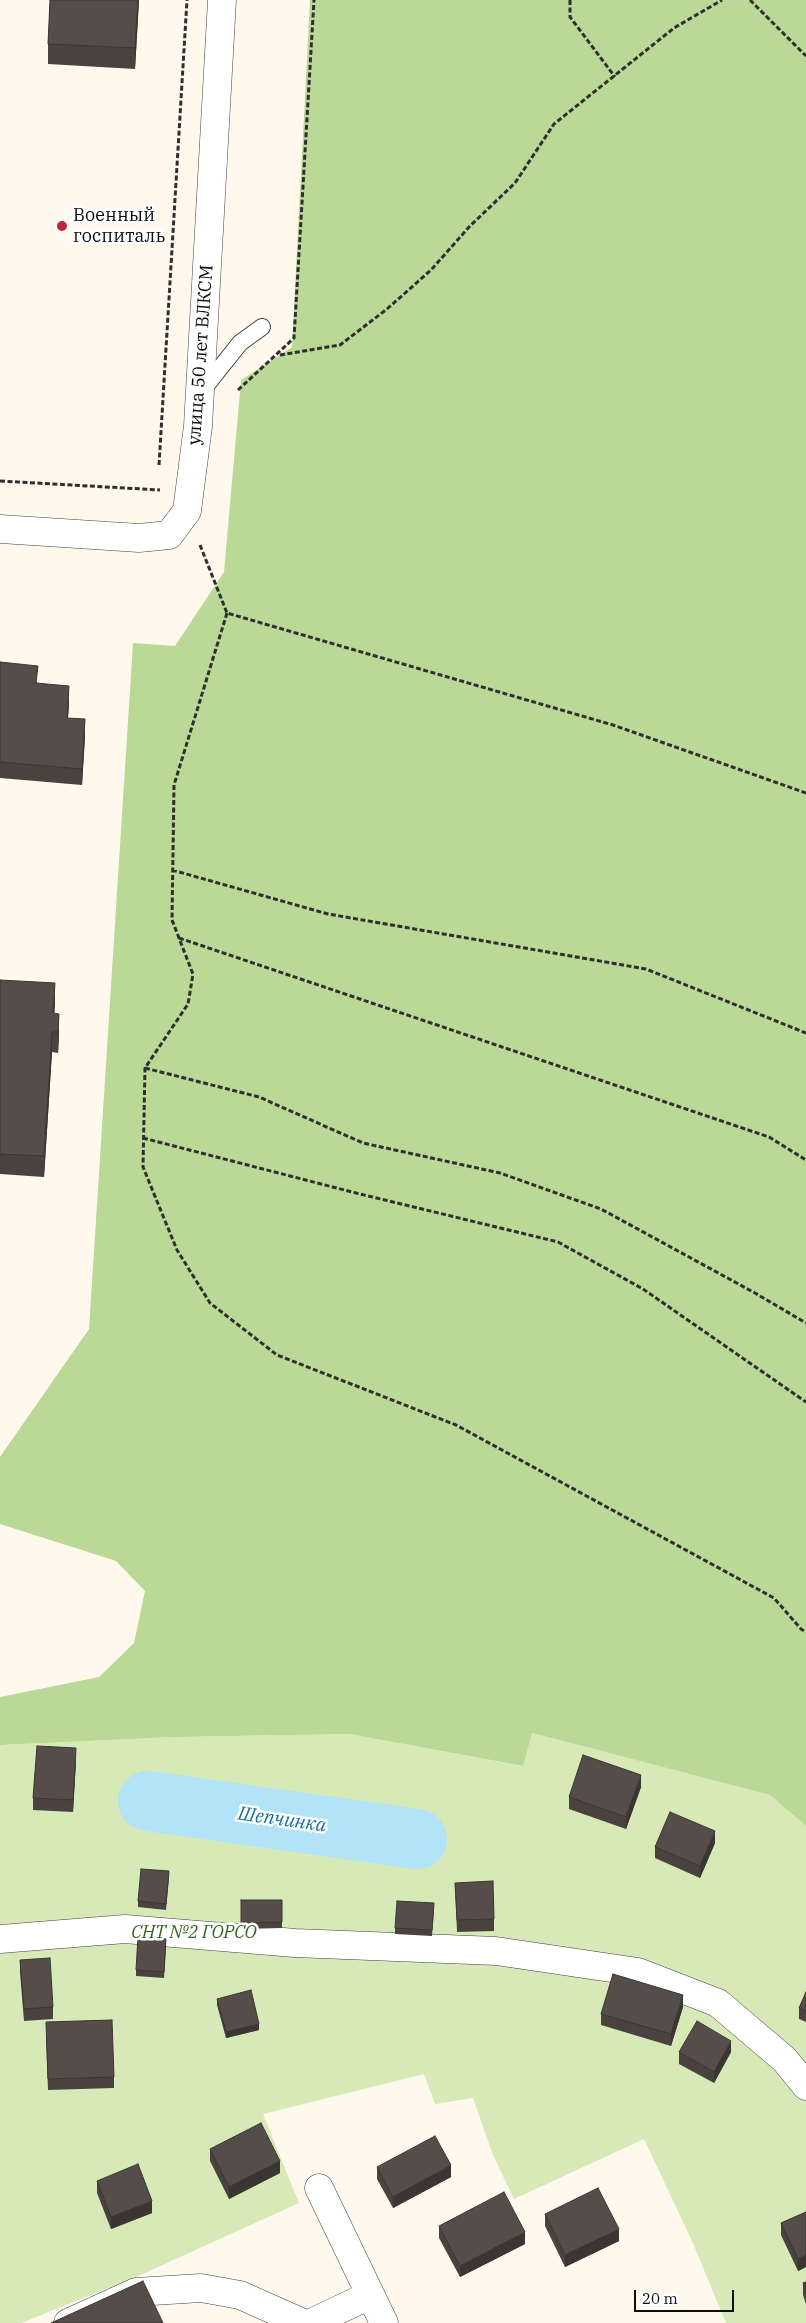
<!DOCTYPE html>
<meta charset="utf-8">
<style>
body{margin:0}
#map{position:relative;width:806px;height:2323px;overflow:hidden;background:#fff9ed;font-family:"IBM Plex Serif",serif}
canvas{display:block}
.scale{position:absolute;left:634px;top:2290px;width:100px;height:22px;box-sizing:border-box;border:2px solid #0d0d0d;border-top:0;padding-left:6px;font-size:15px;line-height:18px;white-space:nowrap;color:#0d0d0d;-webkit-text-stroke:4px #fff;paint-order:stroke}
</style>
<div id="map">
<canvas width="806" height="2323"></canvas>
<div class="scale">20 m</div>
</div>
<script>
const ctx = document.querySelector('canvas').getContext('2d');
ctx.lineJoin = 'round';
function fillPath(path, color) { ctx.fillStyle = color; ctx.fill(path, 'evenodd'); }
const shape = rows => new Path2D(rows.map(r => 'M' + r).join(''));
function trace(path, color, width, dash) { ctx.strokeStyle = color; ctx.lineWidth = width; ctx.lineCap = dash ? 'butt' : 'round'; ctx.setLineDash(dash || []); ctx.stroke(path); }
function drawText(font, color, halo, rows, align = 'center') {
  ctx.font = font + ' "IBM Plex Serif",serif'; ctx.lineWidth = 5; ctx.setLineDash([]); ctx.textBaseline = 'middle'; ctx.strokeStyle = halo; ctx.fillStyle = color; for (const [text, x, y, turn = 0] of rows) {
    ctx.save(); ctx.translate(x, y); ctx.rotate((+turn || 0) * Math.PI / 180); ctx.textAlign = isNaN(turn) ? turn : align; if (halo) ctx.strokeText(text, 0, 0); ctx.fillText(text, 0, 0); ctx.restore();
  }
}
const green = shape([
 [532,1733,770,1795,806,1826,806,2323,726,2323,692,2241,644,2139,514,2199,493,2155,473,2098,435,2104,424,2074,263,2114,299,2203,136,2277,21,2323,0,2323,0,1745,176,1737,349,1734,522,1766]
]);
const forest = shape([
 [310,0,806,0,806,1826,770,1795,532,1733,523,1766,349,1734,176,1737,0,1745,0,1697,99,1677,134,1643,145,1591,116,1561,0,1524,0,1457,89,1329,133,643,175,646,224,572,241,380,292,347]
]);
const river = shape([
 [148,1801,417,1839]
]);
const path = shape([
 [570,0,570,17,615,77],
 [750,0,806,56],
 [280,355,340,345,387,309,431,270,470,226,515,183,554,124,674,28,722,0],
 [238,390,294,338,314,0],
 [159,465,187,0],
 [0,481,160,490],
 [200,545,227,613,613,725,806,793],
 [227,613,174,785,172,920,193,974,188,1004,145,1068,143,1167,177,1250,210,1303,277,1355,456,1425,774,1598,801,1629,806,1632],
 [172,870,328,914,646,969,806,1033],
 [179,938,769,1137,806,1160],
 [145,1068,259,1097,363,1143,500,1173,601,1209,755,1293,806,1323],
 [143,1138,356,1193,558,1242,643,1289,806,1402]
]);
const service = shape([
 [201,392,240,343,262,327]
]);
const minor = shape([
 [0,529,139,538,169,535,187,511,198,426,222,0],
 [0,1939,125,1929,295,1943,496,1951,638,1972,718,2003,785,2060,806,2086],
 [319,2188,384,2323],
 [68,2323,136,2292,201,2288,240,2295,303,2323],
 [311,2323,370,2295]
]);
const wall = shape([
 [50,0,139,0,135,69,48,64,48,44],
 [0,662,38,683,69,702,68,718,85,736,82,785,0,778],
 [0,980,55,1004,54,1013,59,1034,58,1053,52,1052,44,1177,0,1174],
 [76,1760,73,1812,33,1810,33,1798],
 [641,1787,626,1829,569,1809,569,1797],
 [715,1843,700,1878,655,1858,655,1847],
 [169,1877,166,1910,138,1907,138,1901],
 [455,1883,494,1919,494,1931,457,1932],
 [241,1900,282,1900,282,1928,241,1929],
 [434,1909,432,1936,395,1934,395,1928],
 [166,1945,164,1978,136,1976,136,1970],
 [20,1960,53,2007,53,2019,24,2021,20,1972],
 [806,1992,806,2022,799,2019,799,2008],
 [217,1999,259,2030,226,2038,217,2005],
 [683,2007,671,2046,601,2025,601,2014],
 [46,2034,114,2077,114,2088,48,2090],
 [679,2052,731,2052,714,2083,679,2064],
 [210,2149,280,2173,229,2199,210,2161],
 [377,2167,451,2177,393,2208,377,2179],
 [97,2181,152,2213,111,2229,97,2193],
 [806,2212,806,2267,798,2271,781,2235,781,2223],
 [545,2214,619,2241,565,2267,545,2226],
 [439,2226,525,2244,460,2277,439,2238],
 [806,2282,806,2304,803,2295,803,2283]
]);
const shadedWall = shape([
 [138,0,139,0,135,69,135,48],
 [69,686,69,702,67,734,67,718],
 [85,719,85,736,82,785,82,769],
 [55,983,55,1004,53,1034,53,1013],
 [59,1014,59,1034,58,1053,58,1032],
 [52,1032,52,1052,44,1177,44,1156],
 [76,1748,76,1760,73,1812,73,1800],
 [641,1775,641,1787,626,1829,626,1817],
 [715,1831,715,1843,700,1878,700,1866],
 [683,1995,683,2007,671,2046,671,2034],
 [259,2024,259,2030,226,2038,226,2032],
 [731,2041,731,2052,714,2083,714,2072],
 [280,2161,280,2173,229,2199,229,2187],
 [451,2165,451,2177,393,2208,393,2197],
 [152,2201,152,2213,111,2229,111,2217],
 [619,2229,619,2241,565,2267,565,2255],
 [525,2232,525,2244,460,2277,460,2266],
 [806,2255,806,2267,798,2271,798,2259]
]);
const building = shape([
 [50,0,138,0,135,48,48,44,50,0],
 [0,662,38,666,36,683,69,686,67,718,85,719,82,769,0,762,0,662],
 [0,980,55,983,53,1013,59,1014,58,1032,52,1032,44,1156,0,1154,0,980],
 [37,1746,76,1748,73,1800,33,1798,37,1746],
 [583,1755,641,1775,626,1817,569,1797,583,1755],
 [670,1812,715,1831,700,1866,655,1847,670,1812],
 [141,1869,169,1871,166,1904,138,1901,141,1869],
 [493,1881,494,1919,457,1920,455,1883,493,1881],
 [241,1900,282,1900,282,1922,241,1923,241,1900],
 [397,1901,434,1903,432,1930,395,1928,397,1901],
 [138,1937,166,1939,164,1972,136,1970,138,1937],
 [50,1958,53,2007,24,2009,20,1960,50,1958],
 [613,1974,683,1995,671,2034,601,2014,613,1974],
 [251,1990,259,2024,226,2032,217,1999,251,1990],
 [806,1992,806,2011,799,2008,806,1992],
 [112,2020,114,2077,48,2079,46,2022,112,2020],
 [697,2021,731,2041,714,2072,679,2052,697,2021],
 [261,2123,280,2161,229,2187,210,2149,261,2123],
 [435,2136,451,2165,393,2197,377,2167,435,2136],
 [138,2164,152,2201,111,2217,97,2181,138,2164],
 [598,2188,619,2229,565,2255,545,2214,598,2188],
 [504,2192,525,2232,460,2266,439,2226,504,2192],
 [806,2212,806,2255,798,2259,781,2223,806,2212],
 [143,2281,163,2323,51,2323,143,2281],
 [806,2282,806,2292,803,2283,806,2282]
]);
const markers = [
 [62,226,6,"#bc253c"]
];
const poiNames = [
 ["Военный",73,216],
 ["госпиталь",73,237]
];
const streetNames = [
 ["улица 50 лет ВЛКСМ",201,355,-86]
];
const parkNames = [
 ["СНТ №2 ГОРСО",194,1933]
];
const waterNames = [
 ["Шепчинка",282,1820,8]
];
fillPath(green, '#d6e9b7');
fillPath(forest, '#bbd996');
trace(river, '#b2e3f6', 60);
trace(service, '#404040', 18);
trace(minor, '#404040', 29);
trace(path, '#2f2f2f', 3, [5, 2.5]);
trace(service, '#fff', 16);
trace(minor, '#fff', 28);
fillPath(wall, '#49423f');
fillPath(shadedWall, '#3c3633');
fillPath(building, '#554d49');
trace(building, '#3c3633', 1);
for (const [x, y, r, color] of markers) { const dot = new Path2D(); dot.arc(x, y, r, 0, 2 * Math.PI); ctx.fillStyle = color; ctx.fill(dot); trace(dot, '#fff', 2); }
drawText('18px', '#0d0d0d', '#fff', poiNames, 'left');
drawText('18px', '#0d0d0d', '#fff', streetNames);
drawText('italic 18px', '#33641e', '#fff', parkNames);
drawText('italic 19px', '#17719e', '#fff', waterNames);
</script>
